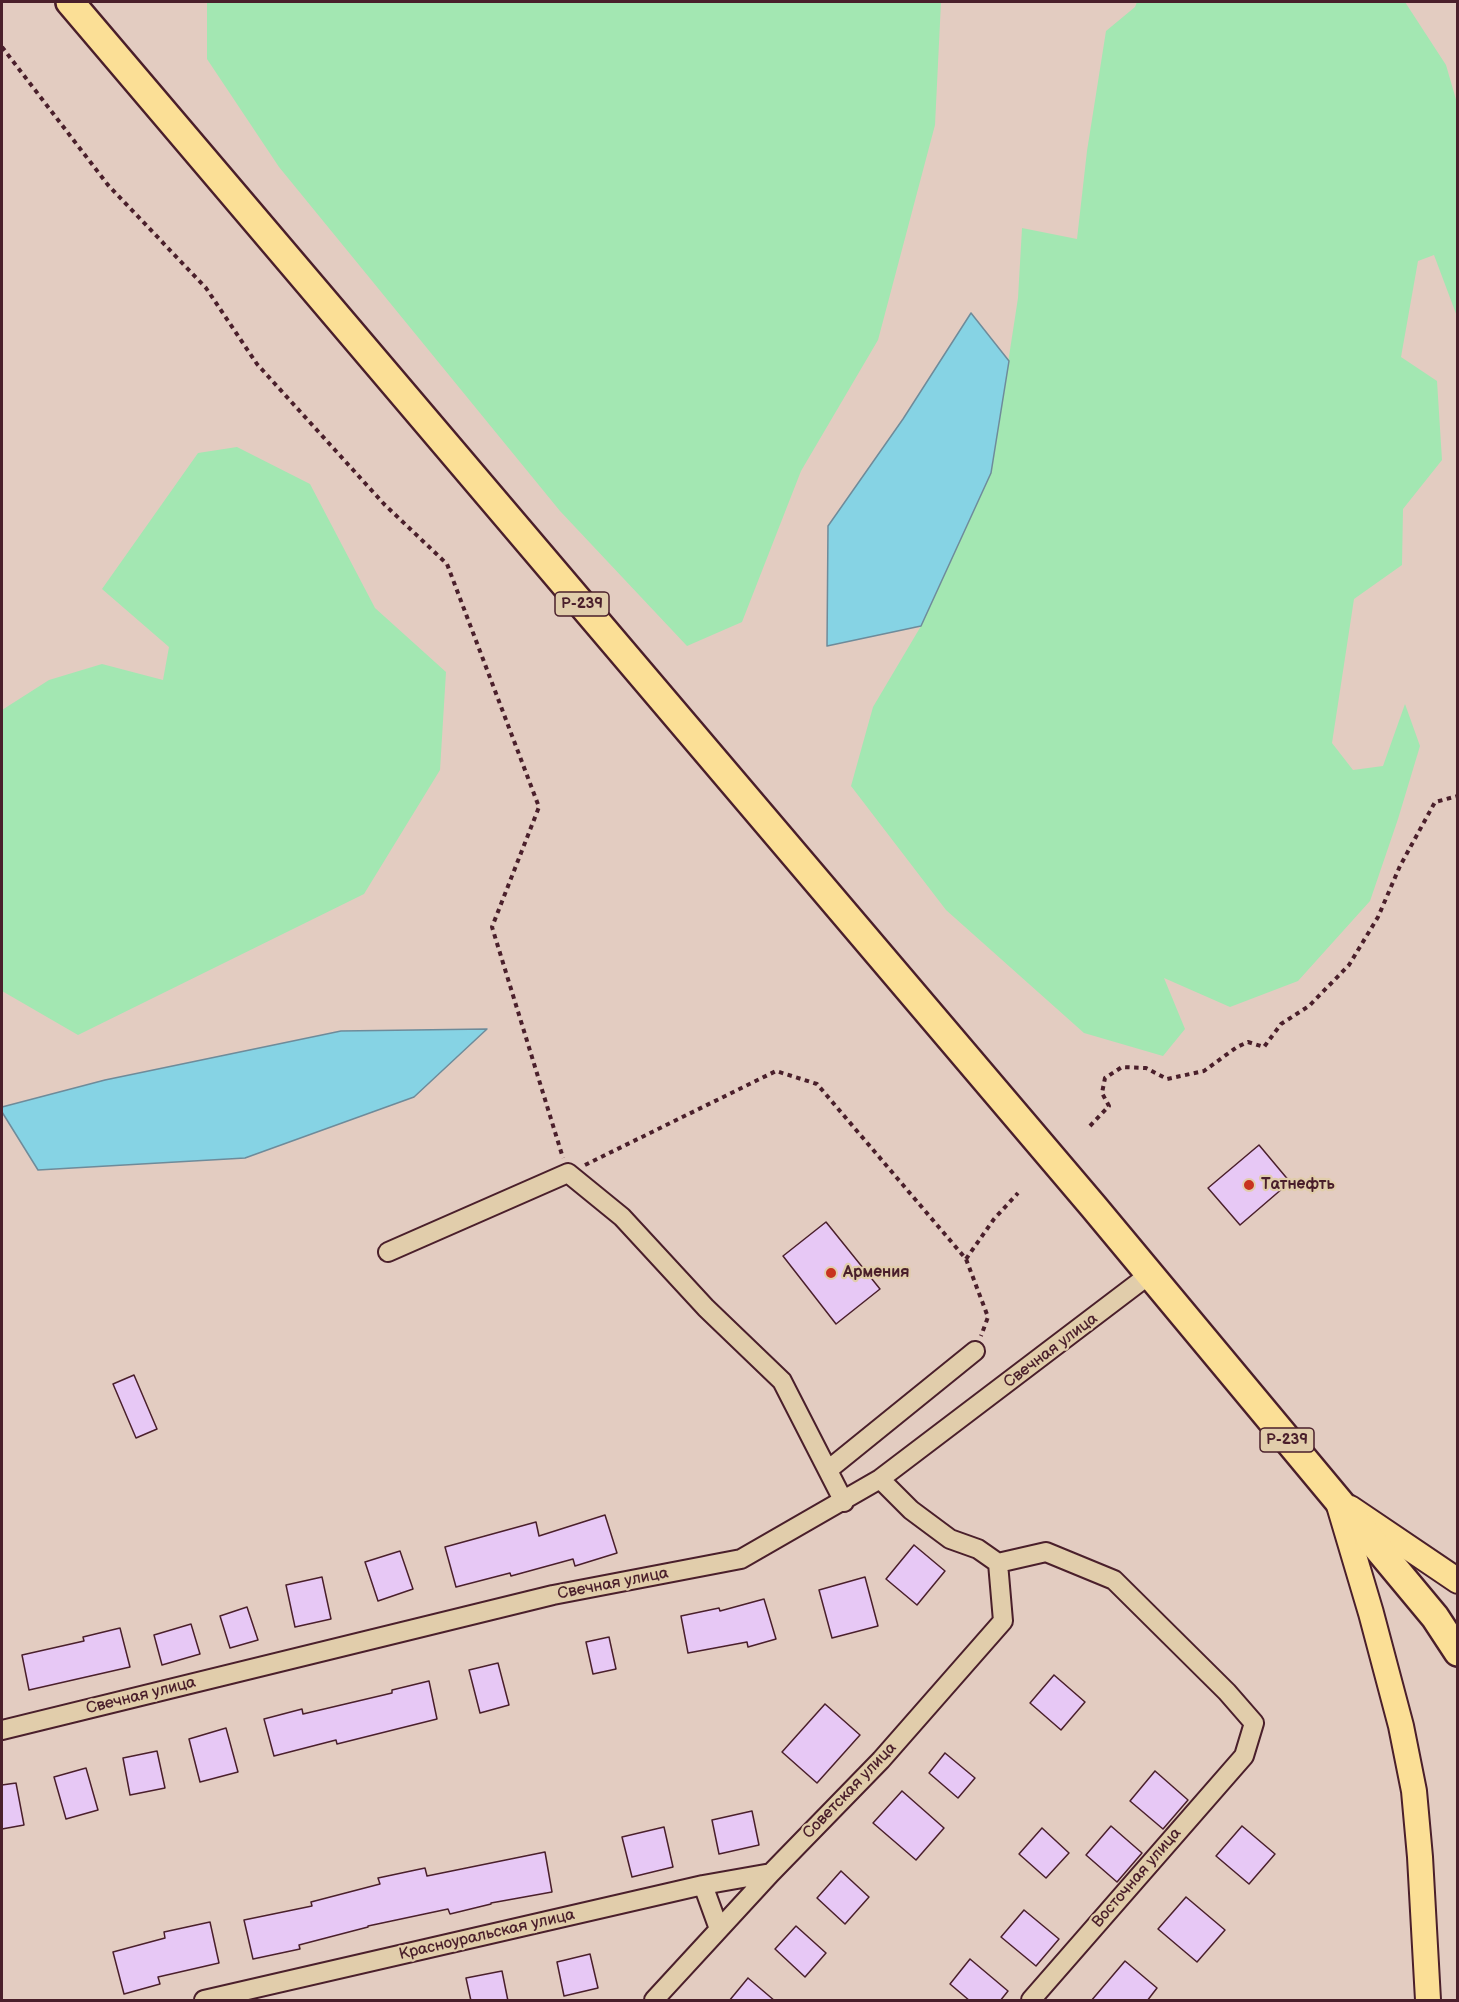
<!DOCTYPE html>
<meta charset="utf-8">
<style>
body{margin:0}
#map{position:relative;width:1459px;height:2002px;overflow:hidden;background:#e3ccc1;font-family:"Balsamiq Sans",sans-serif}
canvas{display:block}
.frame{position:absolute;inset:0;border:3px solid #4a1f2b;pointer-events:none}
</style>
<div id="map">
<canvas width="1459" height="2002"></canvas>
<div class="frame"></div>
</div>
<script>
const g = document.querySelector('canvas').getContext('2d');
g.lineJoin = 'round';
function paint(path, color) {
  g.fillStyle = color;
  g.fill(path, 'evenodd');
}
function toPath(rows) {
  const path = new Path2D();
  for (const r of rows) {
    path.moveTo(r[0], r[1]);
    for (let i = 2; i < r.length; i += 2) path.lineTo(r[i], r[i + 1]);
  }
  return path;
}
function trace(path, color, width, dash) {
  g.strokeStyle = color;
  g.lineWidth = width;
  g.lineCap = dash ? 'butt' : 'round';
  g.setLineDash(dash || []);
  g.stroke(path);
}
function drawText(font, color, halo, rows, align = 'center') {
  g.font = font + ' "Balsamiq Sans",sans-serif';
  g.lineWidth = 4.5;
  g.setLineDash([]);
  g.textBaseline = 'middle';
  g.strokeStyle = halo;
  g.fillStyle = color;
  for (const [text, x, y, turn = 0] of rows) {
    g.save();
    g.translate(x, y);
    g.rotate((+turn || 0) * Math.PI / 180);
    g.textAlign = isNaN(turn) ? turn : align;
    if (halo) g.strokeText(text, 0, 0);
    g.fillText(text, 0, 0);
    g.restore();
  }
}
paint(toPath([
 [207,2,941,2,935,125,878,340,801,471,742,622,687,646,560,511,279,167,207,59],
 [1137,2,1405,2,1446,65,1457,103,1458,319,1434,255,1418,261,1401,357,1437,381,1442,460,1403,509,1402,565,1354,599,1332,743,1353,770,1383,766,1405,704,1420,746,1398,819,1370,901,1298,981,1230,1007,1164,978,1185,1029,1163,1056,1084,1033,946,910,851,786,873,707,921,626,991,473,1018,298,1022,228,1077,239,1087,151,1106,31,1135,7],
 [237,447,310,484,375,608,446,672,440,770,364,894,78,1035,2,991,2,710,49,680,102,664,163,680,169,647,102,589,198,453]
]), '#a3e7b2');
const water = toPath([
 [971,313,1009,361,991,473,921,626,827,646,828,526,903,419,971,313],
 [487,1029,414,1097,245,1158,38,1170,2,1112,2,1107,105,1080,341,1031,487,1029]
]);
paint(water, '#86d3e4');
trace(water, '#6e8b9a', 1.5);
const building = toPath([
 [1259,1145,1290,1182,1240,1225,1208,1188,1259,1145],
 [826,1222,880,1289,836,1324,783,1256,826,1222],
 [134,1375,157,1429,136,1438,113,1384,134,1375],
 [605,1515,617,1553,575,1566,573,1559,511,1576,510,1573,456,1587,445,1547,536,1522,539,1536,605,1515],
 [914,1545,945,1571,917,1605,886,1579,914,1545],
 [400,1551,413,1589,378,1601,365,1562,400,1551],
 [322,1577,331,1619,295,1627,286,1585,322,1577],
 [865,1577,878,1626,832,1638,819,1590,865,1577],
 [764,1599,776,1639,748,1647,747,1642,688,1653,681,1616,719,1608,720,1611,764,1599],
 [247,1607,258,1640,230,1648,220,1616,247,1607],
 [191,1624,200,1654,162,1665,154,1635,191,1624],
 [120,1628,130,1667,29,1690,22,1655,84,1641,83,1637,120,1628],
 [609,1637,616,1669,593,1674,586,1642,609,1637],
 [498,1663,509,1705,480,1713,469,1670,498,1663],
 [1054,1675,1085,1702,1061,1730,1030,1703,1054,1675],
 [429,1681,437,1719,337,1744,336,1740,274,1756,264,1719,302,1709,303,1714,392,1693,392,1690,429,1681],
 [825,1704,860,1735,817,1783,782,1752,825,1704],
 [226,1728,238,1772,200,1782,189,1739,226,1728],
 [157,1751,165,1788,130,1795,123,1758,157,1751],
 [945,1753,975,1778,958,1798,929,1773,945,1753],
 [86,1768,98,1810,66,1819,54,1777,86,1768],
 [1155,1771,1188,1800,1163,1829,1130,1801,1155,1771],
 [16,1783,24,1825,2,1829,2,1785,16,1783],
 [902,1791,944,1828,916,1860,873,1823,902,1791],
 [752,1811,759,1845,719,1854,712,1820,752,1811],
 [1111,1826,1142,1853,1117,1882,1086,1855,1111,1826],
 [1242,1826,1275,1854,1249,1884,1216,1856,1242,1826],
 [664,1827,673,1867,632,1877,622,1837,664,1827],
 [1042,1828,1069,1853,1046,1878,1019,1854,1042,1828],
 [545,1852,552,1892,491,1903,491,1904,450,1914,448,1909,368,1926,368,1927,299,1945,300,1949,253,1959,244,1920,312,1906,311,1902,380,1884,378,1878,425,1868,427,1876,545,1852],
 [841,1871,869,1897,845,1924,817,1898,841,1871],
 [1186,1897,1225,1930,1197,1962,1158,1929,1186,1897],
 [1024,1910,1059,1939,1036,1966,1001,1937,1024,1910],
 [210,1922,219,1963,158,1977,160,1984,124,1994,113,1952,165,1938,164,1932,210,1922],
 [796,1926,826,1953,805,1977,775,1949,796,1926],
 [590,1954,598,1988,564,1996,557,1962,590,1954],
 [970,1959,1008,1991,1000,2001,970,2001,950,1984,970,1959],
 [1125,1961,1157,1988,1147,2001,1091,2001,1125,1961],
 [502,1971,508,2001,471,2001,466,1978,502,1971],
 [748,1978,775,2001,729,2001,748,1978]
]);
paint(building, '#e7c8f5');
trace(building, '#4a1f2b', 1.5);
const minor = toPath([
 [388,1252,568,1173,622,1217,706,1308,782,1381,844,1502],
 [828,1470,975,1351],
 [880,1479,911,1510,950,1539,978,1549,998,1563,1046,1552,1114,1580,1227,1692,1254,1723,1244,1756,1031,2000],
 [2,1730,553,1595,741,1559,880,1479,1150,1274],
 [703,1885,719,1929],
 [204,2000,703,1885,771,1873],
 [654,2000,771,1873,881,1760,1003,1621,998,1563]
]);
const major = toPath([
 [1338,1502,1371,1613,1401,1726,1414,1791,1420,1857,1428,2000],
 [1350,1508,1458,1581]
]);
const highway = toPath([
 [70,2,1093,1206,1435,1617,1458,1652]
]);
trace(minor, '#4a1f2b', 22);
trace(major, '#4a1f2b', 28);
trace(highway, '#4a1f2b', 32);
trace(toPath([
 [2,47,108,185,206,288,257,364,384,504,447,564,539,807,492,927,563,1158],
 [1090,1126,1109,1106,1102,1093,1105,1078,1122,1067,1146,1068,1167,1079,1204,1071,1237,1047,1248,1042,1264,1047,1281,1024,1309,1006,1349,965,1378,917,1400,866,1435,802,1458,796],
 [585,1165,776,1071,817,1084,966,1259,988,1317,981,1336],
 [966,1259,994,1219,1018,1193]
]), '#4a1f2b', 4, [4.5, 4.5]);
trace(minor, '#e1cdab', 18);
trace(major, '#fbdf96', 24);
trace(highway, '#fbdf96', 27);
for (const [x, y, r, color] of [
 [1249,1185,6,"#c8321e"],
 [831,1273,6,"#c8321e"]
]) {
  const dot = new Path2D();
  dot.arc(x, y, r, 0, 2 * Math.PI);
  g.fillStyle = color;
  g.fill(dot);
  trace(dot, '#e1cdab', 2);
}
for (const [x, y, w] of [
 [582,604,54],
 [1287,1440,54]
]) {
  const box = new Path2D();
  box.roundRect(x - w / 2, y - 12, w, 24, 4.5);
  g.fillStyle = '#e1cdab';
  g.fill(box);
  trace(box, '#4a1f2b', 1.5);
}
drawText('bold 15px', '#4a1f2b', null, [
 ["Р-239",582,604],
 ["Р-239",1287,1440]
]);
drawText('bold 16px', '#4a1f2b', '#e1cdab', [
 ["Татнефть",1261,1185],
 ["Армения",843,1273]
], 'left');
drawText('16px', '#4a1f2b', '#e1cdab', [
 ["Свечная улица",1051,1351,-37],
 ["Свечная улица",613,1584,-11],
 ["Свечная улица",141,1696,-14],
 ["Советская улица",850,1791,-46],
 ["Восточная улица",1137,1878,-49],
 ["Красноуральская улица",487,1935,-13]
]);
</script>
